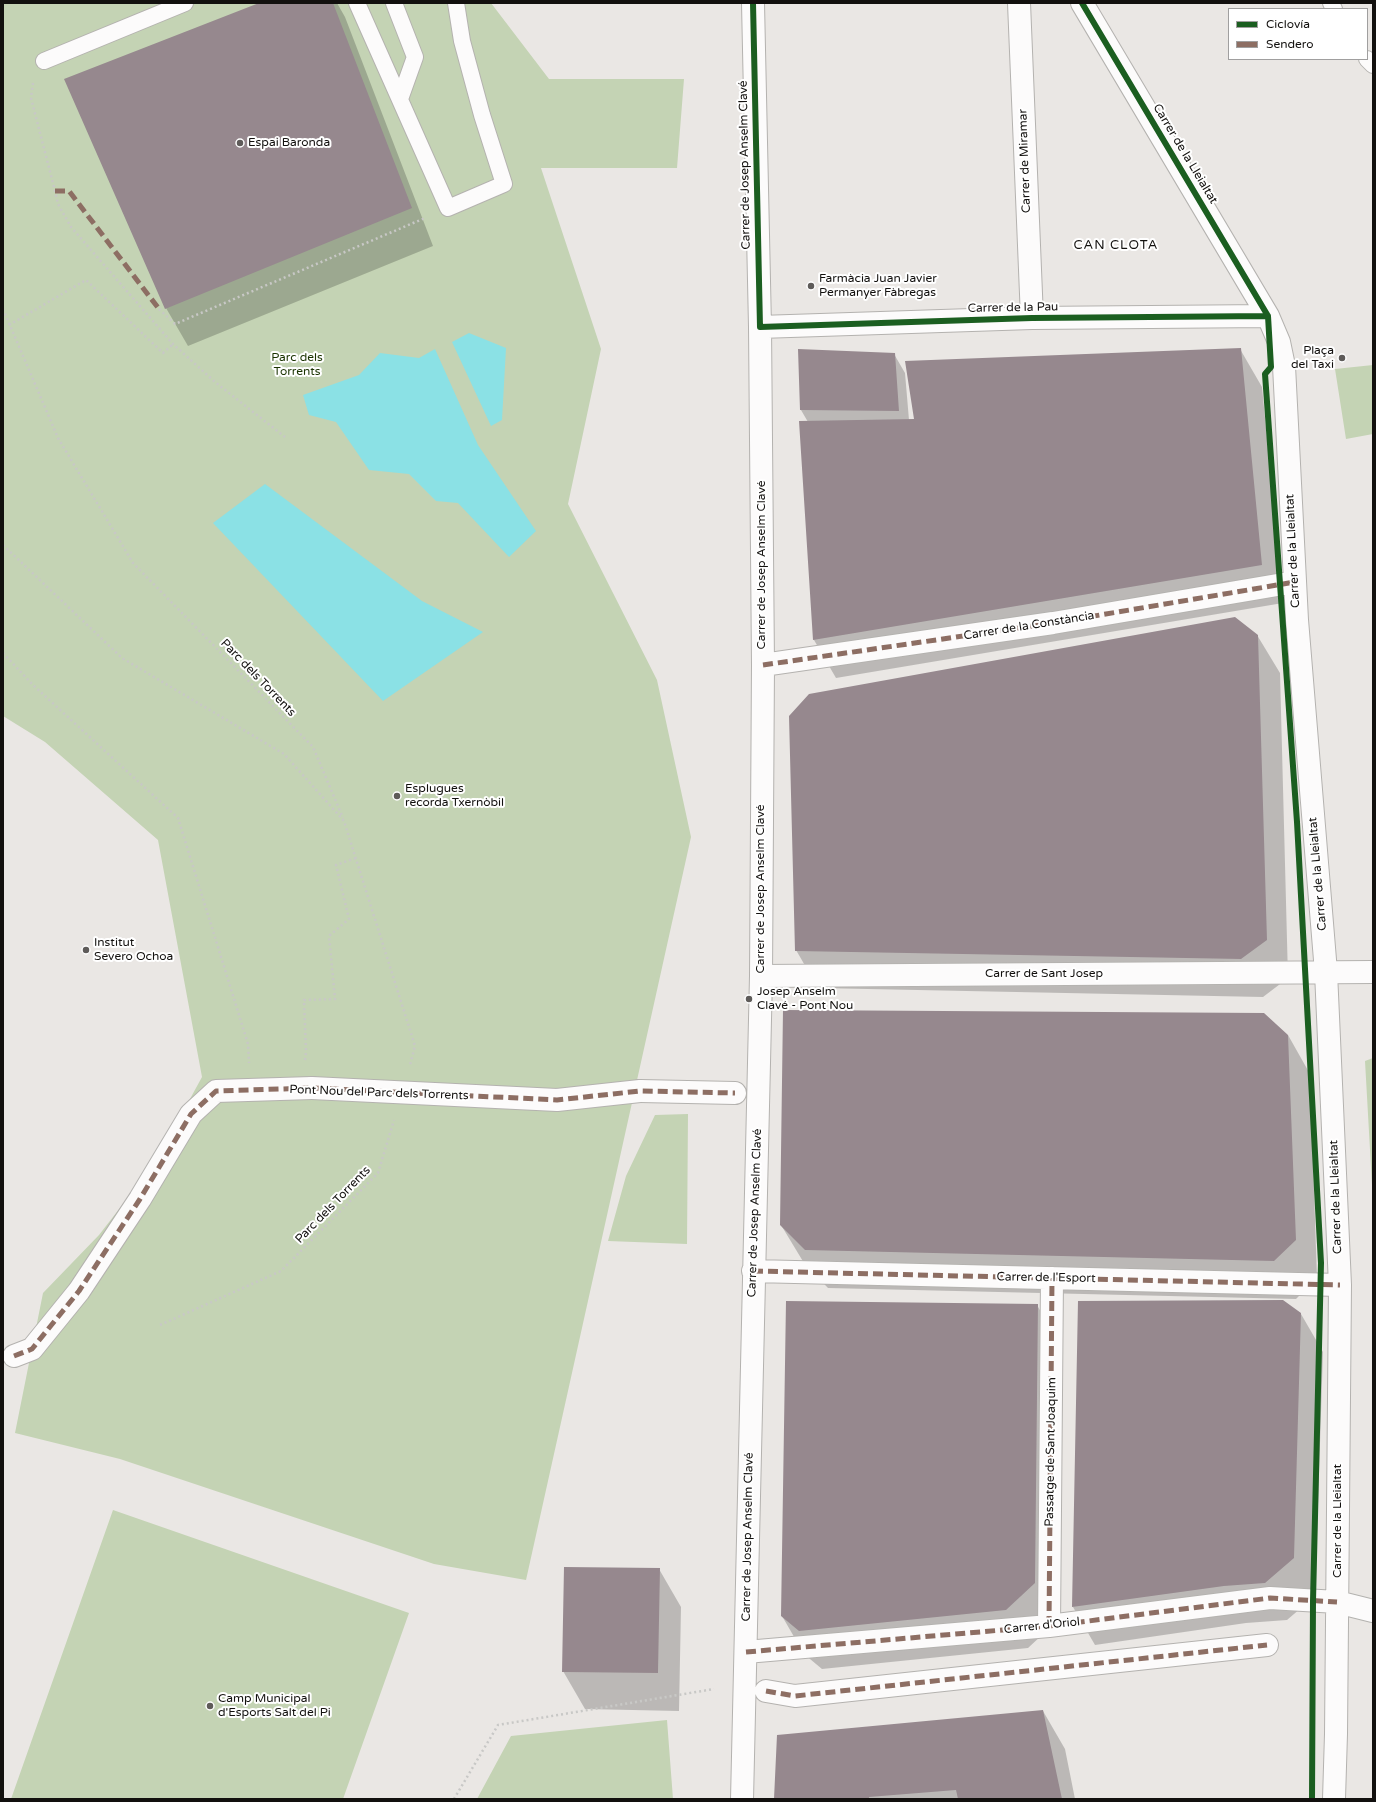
<!DOCTYPE html>
<meta charset="utf-8">
<style>
body{margin:0}
#map{position:relative;width:1376px;height:1802px;overflow:hidden;background:#eae7e4;font-family:"Varela Round",sans-serif}
canvas{display:block}
.frame{position:absolute;inset:0;border:4px solid #12100e;pointer-events:none}
.legend{position:absolute;left:1228px;top:8px;width:140px;height:52px;box-sizing:border-box;background:#fff;border:1px solid #a09f9f;margin:0;padding:5px 7px;list-style:none;font-size:12px;color:#12100e}
.legend li{display:flex;align-items:center;gap:8px;height:20px}
.legend b{width:20px;border:1px solid #a09f9f}
</style>
<div id="map">
<canvas width="1376" height="1802"></canvas>
<div class="frame"></div>
<ul class="legend">
<li><b style="height:5px;background:#1b5e20"></b>Ciclovía</li>
<li><b style="height:5px;background:#8d6e63"></b>Sendero</li>
</ul>
</div>
<script>
const g = document.querySelector('canvas').getContext('2d');
g.lineJoin = 'round';
function paint(path, color) {
  g.fillStyle = color;
  g.fill(path, 'evenodd');
}
function toPath(rows) {
  const path = new Path2D();
  for (const r of rows) {
    path.moveTo(r[0], r[1]);
    for (let i = 2; i < r.length; i += 2) path.lineTo(r[i], r[i + 1]);
  }
  return path;
}
function trace(path, color, width, dash) {
  g.strokeStyle = color;
  g.lineWidth = width;
  g.lineCap = dash ? 'butt' : 'round';
  g.setLineDash(dash || []);
  g.stroke(path);
}
function drawText(font, color, halo, rows, align = 'center') {
  g.font = font + ' "Varela Round",sans-serif';
  g.lineWidth = 4;
  g.setLineDash([]);
  g.textBaseline = 'middle';
  g.strokeStyle = halo;
  g.fillStyle = color;
  for (const [text, x, y, turn = 0] of rows) {
    g.save();
    g.translate(x, y);
    g.rotate((+turn || 0) * Math.PI / 180);
    g.textAlign = isNaN(turn) ? turn : align;
    if (halo) g.strokeText(text, 0, 0);
    g.fillText(text, 0, 0);
    g.restore();
  }
}
paint(toPath([
 [3,3,491,3,549,79,684,79,677,168,541,168,601,349,568,504,657,680,691,837,526,1580,434,1564,120,1459,15,1433,43,1293,99,1235,137,1186,185,1108,202,1077,158,840,45,742,3,716],
 [1373,365,1373,434,1346,439,1335,369],
 [1373,1058,1373,1203,1365,1061],
 [688,1114,687,1244,608,1241,626,1176,655,1115],
 [113,1510,409,1613,343,1799,11,1799],
 [667,1720,673,1799,477,1799,511,1736]
]), '#c4d3b4');
paint(toPath([
 [469,333,506,348,502,420,491,426,452,342],
 [435,349,478,445,536,531,509,557,458,503,436,501,409,474,369,470,336,422,309,415,303,395,359,375,380,353,419,358],
 [265,484,422,601,483,632,383,701,213,523]
]), '#8be1e5');
paint(toPath([
 [262,3,337,3,345,17,433,246,188,346,166,308],
 [1240,349,1262,387,1283,603,836,678,814,640,800,422,808,422,801,410,799,350,894,354,905,373,909,420],
 [1257,635,1280,673,1288,978,1263,997,818,988,796,950],
 [1288,1035,1310,1074,1317,1278,1296,1299,828,1288,804,1263,781,1225],
 [1037,1305,1059,1343,1056,1622,1028,1648,822,1669,804,1654,782,1616],
 [1301,1314,1323,1352,1315,1596,1287,1620,1246,1623,1095,1645,1073,1607],
 [659,1569,681,1607,679,1711,585,1709,563,1671],
 [1043,1711,1065,1749,1075,1799,775,1799]
]), '#0003');
paint(toPath([
 [259,3,333,3,412,208,165,309,64,79],
 [1241,348,1262,565,813,640,799,421,914,419,905,361],
 [798,349,895,353,899,411,800,410],
 [1235,617,1258,635,1267,940,1241,959,795,951,789,716,809,694],
 [783,1010,1264,1013,1288,1035,1296,1240,1274,1261,805,1250,780,1225],
 [1283,1300,1301,1313,1294,1558,1265,1583,1224,1586,1072,1607,1078,1301],
 [786,1301,1038,1304,1035,1583,1006,1610,799,1631,781,1616],
 [564,1567,660,1568,658,1673,562,1672],
 [1043,1710,1062,1799,958,1799,956,1790,869,1797,869,1799,774,1799,777,1735]
]), '#96888e');
const lane = toPath([
 [357,3,448,208,504,184,482,115,462,41,456,3],
 [394,3,415,57,400,99],
 [1331,3,1334,9],
 [1367,59,1373,65],
 [44,61,185,3]
]);
const street = toPath([
 [1019,3,1032,318],
 [1082,3,1268,316,1279,342,1284,366,1297,620,1326,972,1340,1285,1336,1734,1334,1799],
 [760,327,1032,318,1268,316],
 [763,665,1053,623,1295,582],
 [761,976,1373,972],
 [640,1091,735,1093],
 [753,1271,1340,1285],
 [14,1356,32,1349,79,1291,140,1199,191,1114,216,1091,312,1088],
 [1049,1626,1052,1278],
 [746,1652,1049,1626,1270,1598,1337,1602,1373,1611],
 [766,1691,795,1696,1267,1645],
 [742,1799,761,976,763,665,760,327,753,3]
]);
trace(lane, '#b4b2af', 18);
trace(street, '#b4b2af', 24);
trace(toPath([
 [33,83,31,98,55,191,58,204,71,227,173,344,215,382,285,437],
 [3,309,58,438,133,563,313,747,343,818],
 [159,309,175,324,425,218],
 [9,325,86,280,163,353,173,344],
 [3,545,122,658,284,754,344,821,415,1046,410,1065],
 [3,653,33,685,178,818,248,1044,249,1063],
 [305,1060,306,1052,304,1000,335,999,329,936,349,919,336,865,356,858],
 [160,1325,281,1271,378,1173,394,1120],
 [454,1799,498,1725,714,1689]
]), '#c8c8c6', 2.5, [2, 3]);
trace(lane, '#fcfbfb', 16);
trace(street, '#fcfbfb', 22);
const streetBridge = toPath([
 [312,1088,557,1100,640,1091]
]);
trace(streetBridge, '#b4b2af', 24, []);
trace(streetBridge, '#fcfbfb', 22);
trace(toPath([
 [55,191,69,191,159,309],
 [763,665,1053,623,1295,582],
 [753,1271,1340,1285],
 [14,1356,32,1349,79,1291,140,1199,191,1114,216,1091,312,1088,557,1100,640,1091,735,1093],
 [1049,1626,1052,1278],
 [746,1652,1049,1626,1270,1598,1337,1602],
 [766,1691,795,1696,1267,1645]
]), '#8d6e63', 5, [10, 5]);
trace(toPath([
 [753,3,760,327,1032,318,1268,316],
 [1082,3,1268,316,1271,367,1265,374,1297,822,1321,1263,1313,1601,1312,1799]
]), '#1b5e20', 6);
for (const [x, y, r, color] of [
 [240,143,4,"#5e5b59"],
 [811,286,4,"#5e5b59"],
 [1342,358,4,"#5e5b59"],
 [397,796,4,"#5e5b59"],
 [86,950,4,"#5e5b59"],
 [749,999,4,"#5e5b59"],
 [210,1706,4,"#5e5b59"]
]) {
  const dot = new Path2D();
  dot.arc(x, y, r, 0, 2 * Math.PI);
  g.fillStyle = color;
  g.fill(dot);
  trace(dot, '#fff', 1.5);
}
drawText('12px', '#12100e', '#fff', [
 ["Espai Baronda",248,143],
 ["Farmàcia Juan Javier",819,279],
 ["Permanyer Fàbregas",819,293],
 ["Plaça",1334,351,"right"],
 ["del Taxi",1334,365,"right"],
 ["Esplugues",405,789],
 ["recorda Txernòbil",405,803],
 ["Institut",94,943],
 ["Severo Ochoa",94,957],
 ["Josep Anselm",757,992],
 ["Clavé - Pont Nou",757,1006],
 ["Camp Municipal",218,1699],
 ["d'Esports Salt del Pi",218,1713]
], 'left');
drawText('12px', '#12100e', '#fff', [
 ["Carrer de la Lleialtat",1185,154,59],
 ["Carrer de Miramar",1025,161,-92],
 ["Carrer de Josep Anselm Clavé",745,165,-91],
 ["Carrer de la Pau",1013,308,-1],
 ["Carrer de la Lleialtat",1293,551,-93],
 ["Carrer de Josep Anselm Clavé",762,565,-90],
 ["Carrer de la Constància",1029,626,-9],
 ["Parc dels Torrents",258,678,46],
 ["Carrer de la Lleialtat",1318,874,-95],
 ["Carrer de Josep Anselm Clavé",761,889,-90],
 ["Carrer de Sant Josep",1044,974],
 ["Pont Nou del Parc dels Torrents",379,1093,2],
 ["Carrer de la Lleialtat",1336,1197,-92],
 ["Parc dels Torrents",333,1205,-46],
 ["Carrer de Josep Anselm Clavé",755,1213,-88],
 ["Carrer de l'Esport",1046,1278,1],
 ["Passatge de Sant Joaquim",1051,1452,-89],
 ["Carrer de la Lleialtat",1338,1521,-90],
 ["Carrer de Josep Anselm Clavé",748,1537,-89],
 ["Carrer d'Oriol",1042,1626,-6]
]);
drawText('12px', '#1a3300', '#fff', [
 ["Parc dels",297,358],
 ["Torrents",297,372]
]);
g.letterSpacing = '1px';
drawText('13px', '#12100e', '#fff', [
 ["CAN CLOTA",1116,246]
]);
g.letterSpacing = '0px';
</script>
